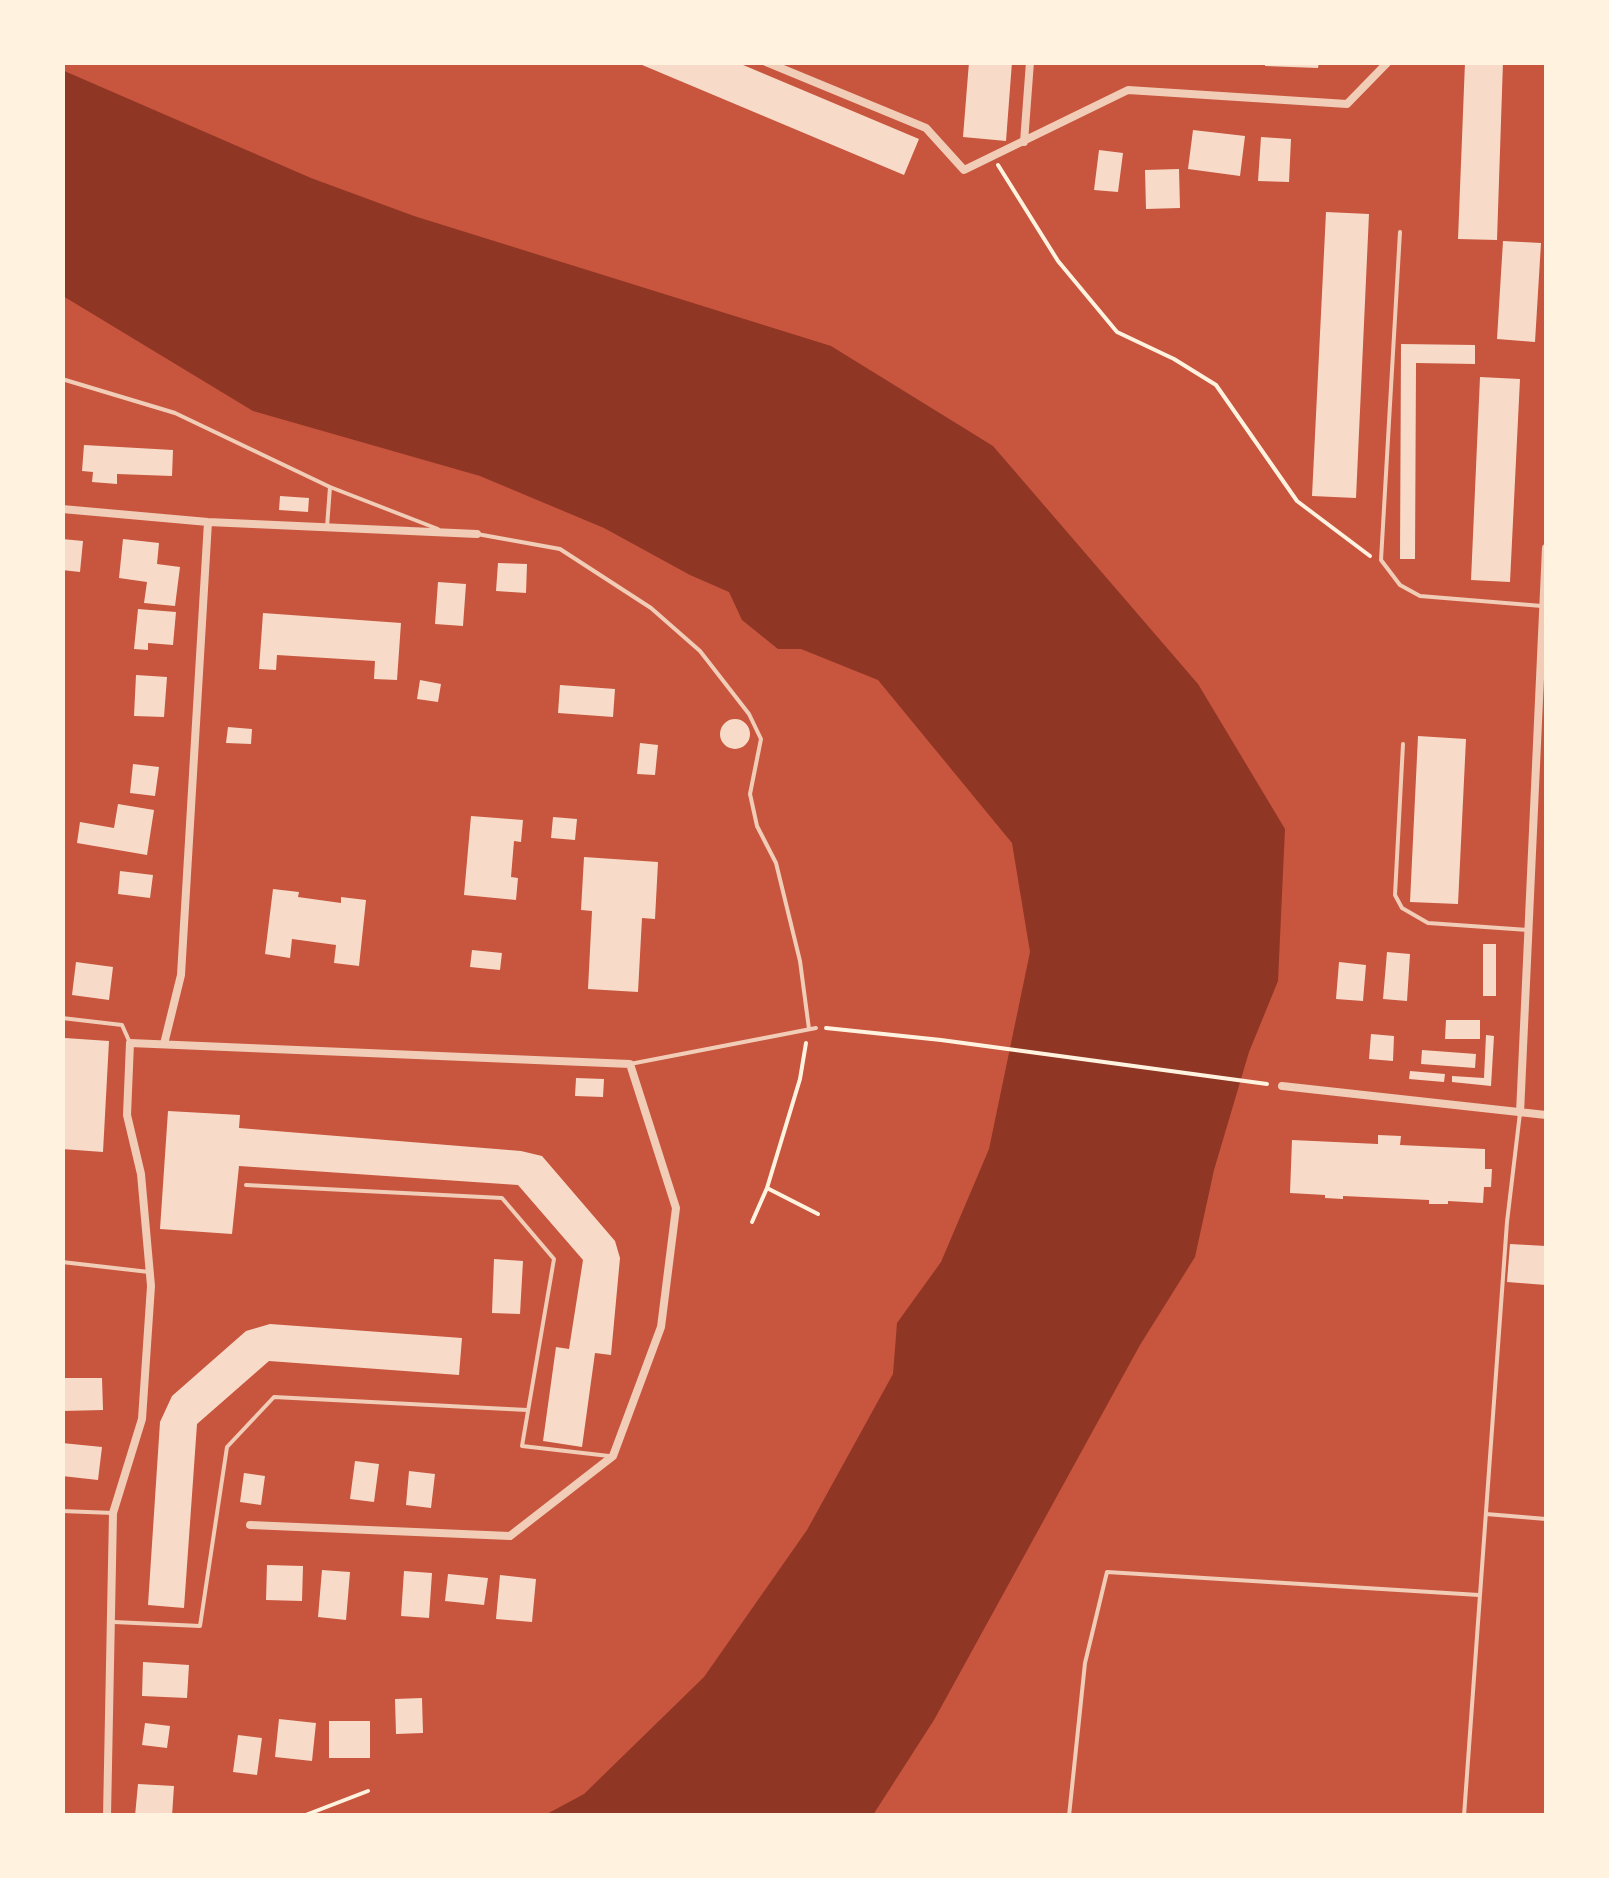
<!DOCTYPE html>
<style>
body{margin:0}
#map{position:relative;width:1609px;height:1878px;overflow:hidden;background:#c8553d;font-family:Bitter,serif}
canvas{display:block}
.frame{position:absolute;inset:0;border:65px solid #fff3e0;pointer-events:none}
</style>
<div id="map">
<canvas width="1609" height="1878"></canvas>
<div class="frame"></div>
</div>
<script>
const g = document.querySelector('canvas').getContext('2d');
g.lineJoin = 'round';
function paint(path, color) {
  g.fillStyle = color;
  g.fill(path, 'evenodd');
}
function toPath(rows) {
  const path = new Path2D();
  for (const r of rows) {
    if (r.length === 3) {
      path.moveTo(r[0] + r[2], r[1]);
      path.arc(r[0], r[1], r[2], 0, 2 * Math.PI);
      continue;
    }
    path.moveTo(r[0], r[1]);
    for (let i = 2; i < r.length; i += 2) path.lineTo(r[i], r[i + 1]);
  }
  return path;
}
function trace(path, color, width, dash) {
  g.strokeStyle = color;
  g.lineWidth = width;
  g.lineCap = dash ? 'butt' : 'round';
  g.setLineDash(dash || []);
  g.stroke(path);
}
paint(toPath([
 [62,70,311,178,414,216,831,346,993,446,1198,684,1285,829,1278,981,1249,1052,1214,1170,1195,1257,1140,1345,934,1720,873,1815,545,1815,584,1794,704,1677,807,1530,893,1374,897,1323,941,1262,989,1149,1030,952,1012,843,878,680,801,649,778,649,742,620,729,592,690,575,604,528,480,476,253,411,63,296]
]), '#8f3625');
paint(toPath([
 [635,62,736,62,919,139,904,175],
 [969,62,1012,62,1006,141,963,137],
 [1265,62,1319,62,1318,68,1265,66],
 [1465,62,1503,62,1497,240,1458,239],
 [1193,130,1245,136,1240,176,1188,169],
 [1261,137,1291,139,1289,182,1258,181],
 [1099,150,1123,153,1118,192,1094,190],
 [1179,169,1180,208,1146,209,1145,170],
 [1326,212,1369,214,1356,498,1312,496],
 [1503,241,1541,243,1535,342,1497,339],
 [1401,344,1475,345,1475,364,1416,363,1415,559,1400,559],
 [1480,377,1520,379,1510,582,1471,580],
 [84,445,173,450,172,476,117,474,117,484,92,482,93,472,82,471],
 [280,496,309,498,308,512,279,510],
 [62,539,83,541,80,572,62,570],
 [123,539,159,543,157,564,180,567,175,606,144,603,147,582,119,578],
 [498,563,527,564,526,593,496,591],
 [438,582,466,584,463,626,435,624],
 [138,609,176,612,173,645,148,643,148,650,134,649],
 [263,613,401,623,397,680,374,679,375,661,277,655,276,670,259,669],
 [136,675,167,677,164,717,134,716],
 [420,680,441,684,438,702,417,699],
 [560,685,615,689,613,717,558,713],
 [735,734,15],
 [228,727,252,729,251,744,226,743],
 [1418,736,1466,739,1458,904,1410,902],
 [640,743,658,745,655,775,637,774],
 [133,764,159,767,155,796,130,793],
 [118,804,154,810,147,855,77,843,80,822,114,828],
 [471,816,523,820,521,842,514,841,511,877,518,878,516,900,464,895],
 [553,817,577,819,575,840,551,838],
 [584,857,658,862,655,919,642,918,638,992,588,989,592,911,581,910],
 [120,871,153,875,150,898,118,894],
 [273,889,299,892,298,897,341,903,341,897,366,900,359,966,334,963,336,945,292,939,290,958,265,954],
 [1483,944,1496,944,1496,996,1483,996],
 [472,950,502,953,500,970,470,967],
 [1387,952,1410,954,1407,1001,1383,999],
 [76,962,113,967,109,1000,72,995],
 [1339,962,1366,965,1363,1001,1336,999],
 [1446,1020,1480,1020,1480,1039,1445,1039],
 [1371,1034,1394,1036,1393,1061,1369,1059],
 [1486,1035,1494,1036,1491,1086,1452,1082,1452,1076,1484,1078],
 [65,1038,109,1041,103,1152,62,1149],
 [1422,1050,1476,1054,1475,1068,1421,1064],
 [1410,1071,1445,1074,1444,1082,1409,1079],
 [576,1078,604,1079,603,1097,575,1096],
 [168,1111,240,1115,239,1128,521,1151,542,1156,615,1241,620,1258,611,1355,595,1353,582,1447,543,1441,556,1347,569,1349,583,1260,518,1185,239,1166,232,1234,160,1229],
 [1378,1135,1401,1136,1400,1145,1485,1149,1485,1169,1492,1169,1491,1187,1484,1187,1483,1203,1448,1201,1448,1204,1429,1204,1429,1200,1343,1196,1343,1199,1325,1198,1325,1195,1290,1193,1292,1140,1378,1144],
 [1510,1244,1546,1246,1546,1285,1507,1282],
 [494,1259,523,1261,520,1314,492,1313],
 [270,1324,462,1338,459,1375,269,1361,197,1424,184,1608,148,1605,160,1422,172,1396,246,1331],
 [62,1378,102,1378,103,1410,62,1411],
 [62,1443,102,1447,98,1480,62,1476],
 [355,1461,379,1464,374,1502,350,1499],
 [409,1471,435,1474,431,1508,406,1505],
 [244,1473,265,1476,261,1505,240,1502],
 [267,1565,303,1566,302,1601,266,1600],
 [322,1570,350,1572,346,1620,318,1617],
 [404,1571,432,1573,429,1618,401,1616],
 [448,1574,488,1578,484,1605,445,1601],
 [500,1575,536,1579,532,1622,496,1619],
 [143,1662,189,1665,187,1698,142,1696],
 [422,1698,423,1733,396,1734,395,1699],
 [279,1719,316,1723,312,1761,275,1757],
 [329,1721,370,1721,370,1758,329,1758],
 [145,1723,170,1726,167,1748,142,1745],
 [238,1735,262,1738,257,1775,233,1772],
 [138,1784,174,1786,172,1816,135,1816]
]), '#f7dbc8');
trace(toPath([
 [998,165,1058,261,1117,332,1174,359,1216,385,1297,501,1370,556],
 [826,1028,941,1040,1267,1084],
 [767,1188,818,1214],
 [752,1222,767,1188,800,1079,806,1043],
 [303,1816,368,1791]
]), '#fff3e0', 4);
trace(toPath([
 [1400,232,1381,560,1400,585,1420,596,1542,606],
 [62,379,175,413,330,487,438,529],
 [327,527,330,487],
 [477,534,560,549,651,608,700,651,749,714,761,739,750,794,757,826,776,863,800,961,809,1029],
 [1403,744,1395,895,1402,908,1428,923,1528,930],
 [62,1018,122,1025,130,1043],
 [630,1064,816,1028],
 [246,1185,502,1198,554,1259,522,1446,609,1456],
 [62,1262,149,1272],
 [62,1511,113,1513],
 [1486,1514,1546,1519],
 [114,1622,200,1626,227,1447,274,1397,527,1410],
 [1069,1816,1085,1663,1107,1572,1479,1595],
 [1464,1816,1507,1222,1520,1113]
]), '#f1ccb7', 4);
trace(toPath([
 [766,62,926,128,964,170,1128,90,1347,104,1388,62],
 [1024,142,1030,62],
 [62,509,208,522,477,534],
 [164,1044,181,975,208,522],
 [1282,1086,1546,1115],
 [1520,1113,1546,548],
 [107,1816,113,1513,142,1419,151,1286,141,1174,127,1115,130,1043,630,1064,676,1208,661,1327,613,1456,510,1536,250,1525]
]), '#f1ccb7', 8);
</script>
